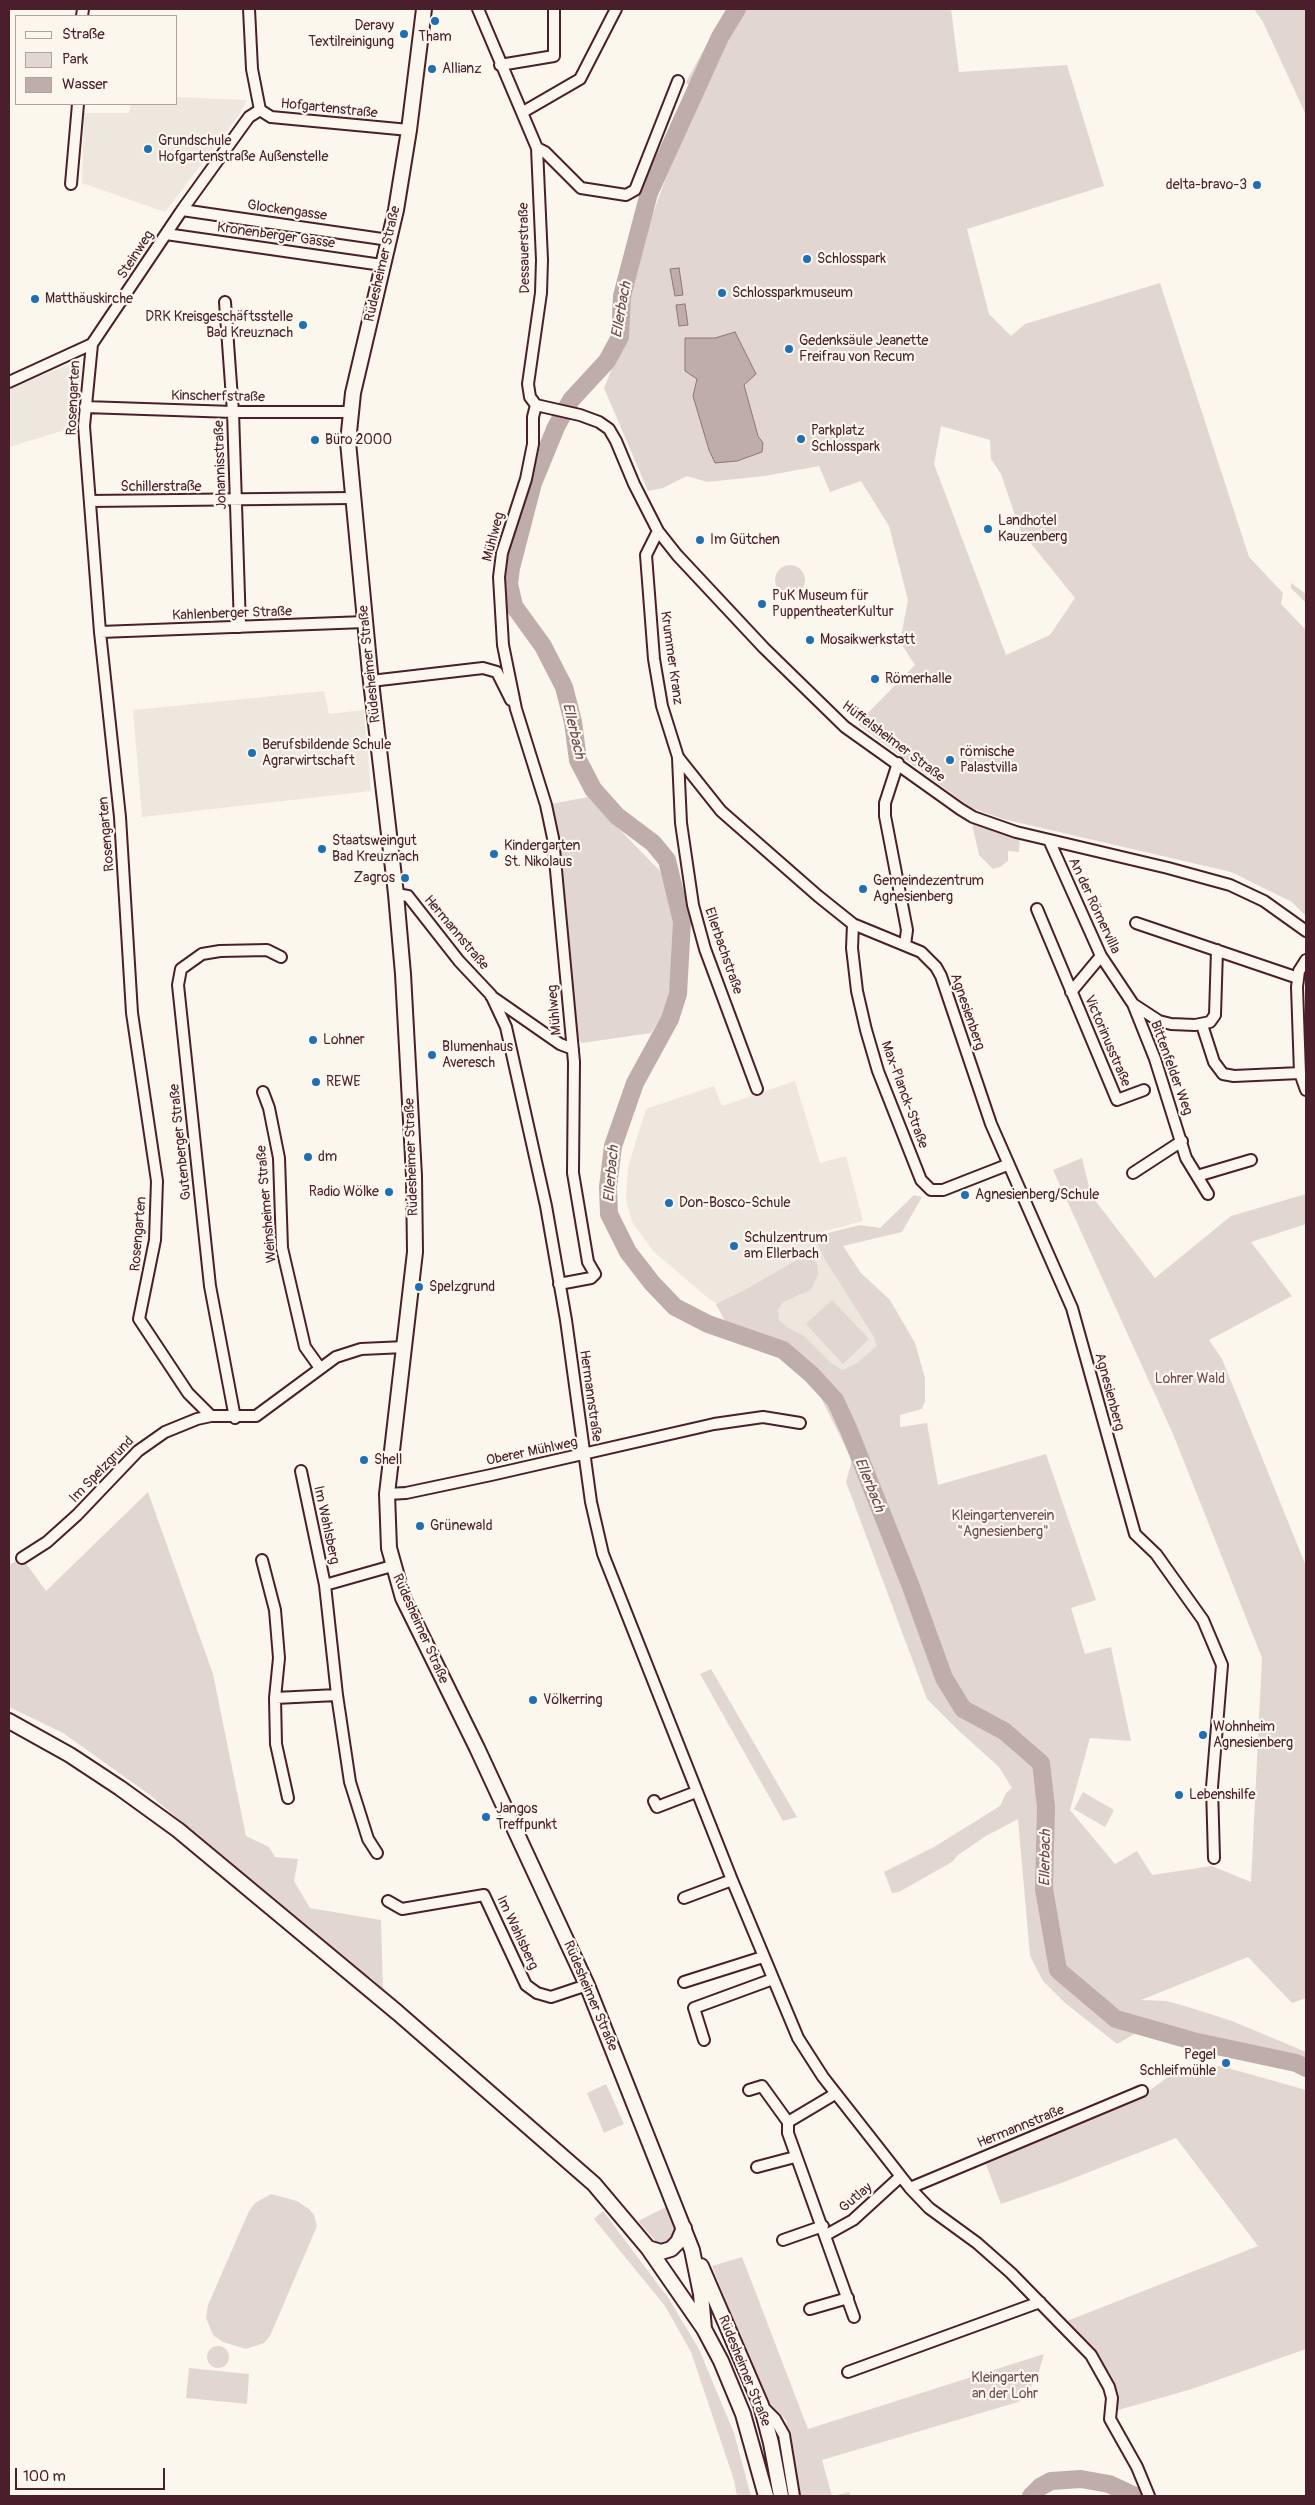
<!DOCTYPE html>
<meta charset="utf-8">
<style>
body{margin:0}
#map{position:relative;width:1315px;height:2505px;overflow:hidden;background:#fbf7ec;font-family:Pangolin,sans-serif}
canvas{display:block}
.frame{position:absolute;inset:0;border:10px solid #4a1f2b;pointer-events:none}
.legend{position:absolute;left:15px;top:15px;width:162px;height:90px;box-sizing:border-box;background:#fbf7ec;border:1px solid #b4a19f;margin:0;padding:6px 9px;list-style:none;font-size:15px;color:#4a1f2b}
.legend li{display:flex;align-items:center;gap:10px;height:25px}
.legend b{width:25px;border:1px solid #b4a19f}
.scale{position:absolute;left:15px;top:2468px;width:150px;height:22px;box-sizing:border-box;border:2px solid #4a1f2b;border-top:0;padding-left:6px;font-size:15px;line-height:18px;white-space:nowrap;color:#4a1f2b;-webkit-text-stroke:4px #fbf7ec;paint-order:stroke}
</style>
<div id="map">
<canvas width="1315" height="2505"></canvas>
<div class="frame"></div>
<ul class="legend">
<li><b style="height:6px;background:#fbf7ec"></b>Straße</li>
<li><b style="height:14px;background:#e2d7d0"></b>Park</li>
<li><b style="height:14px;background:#bfadaa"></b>Wasser</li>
</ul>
<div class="scale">100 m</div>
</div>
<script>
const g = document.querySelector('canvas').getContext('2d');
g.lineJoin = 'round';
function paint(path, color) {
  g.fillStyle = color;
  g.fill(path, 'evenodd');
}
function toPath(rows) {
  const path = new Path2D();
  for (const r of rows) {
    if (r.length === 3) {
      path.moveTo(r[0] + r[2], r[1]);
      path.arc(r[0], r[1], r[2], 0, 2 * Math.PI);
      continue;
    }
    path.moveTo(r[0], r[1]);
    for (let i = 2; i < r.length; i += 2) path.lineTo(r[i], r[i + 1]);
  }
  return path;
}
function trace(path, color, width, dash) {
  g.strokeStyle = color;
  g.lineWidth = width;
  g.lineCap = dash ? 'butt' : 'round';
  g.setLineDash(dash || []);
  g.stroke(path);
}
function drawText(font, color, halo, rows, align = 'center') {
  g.font = font + ' Pangolin,sans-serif';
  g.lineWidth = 4.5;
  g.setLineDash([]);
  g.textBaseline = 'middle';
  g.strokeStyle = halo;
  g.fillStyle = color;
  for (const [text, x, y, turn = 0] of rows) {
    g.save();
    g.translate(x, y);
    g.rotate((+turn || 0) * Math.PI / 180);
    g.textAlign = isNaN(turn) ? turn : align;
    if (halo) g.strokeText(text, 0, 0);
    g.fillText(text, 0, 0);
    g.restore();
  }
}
paint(toPath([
 [176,97,247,100,240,114,165,212,82,183,84,113,129,113,131,104,176,104],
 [79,361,82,365,75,427,9,447,9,388],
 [324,691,329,714,364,710,371,791,142,817,133,710],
 [795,1081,820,1163,846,1156,863,1221,818,1233,814,1240,911,1346,842,1404,772,1337,708,1298,654,1252,632,1222,626,1199,628,1167,646,1109,714,1086,722,1106]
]), '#eee7de');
paint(toPath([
 [726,9,951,9,959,72,1067,65,1104,186,967,229,989,314,1011,336,1025,324,1160,283,1249,557,1283,593,1281,604,1306,630,1306,916,1292,902,1231,872,1003,819,971,808,859,725,860,721,915,665,900,642,908,600,889,526,861,481,830,492,819,466,765,476,707,482,687,476,663,488,648,491,604,388,627,332,631,290,652,216,680,140,699,100,686,82],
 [941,426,990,440,991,459,1001,474,1020,530,1075,598,1050,635,1006,655,934,464],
 [1254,9,1306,9,1306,115,1263,22],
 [790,580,15],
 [1291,583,1306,594,1306,603,1291,588],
 [588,797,660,871,670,901,676,942,667,1008,651,1033,582,1043,574,1036,551,804],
 [972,824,1020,838,1019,852,1008,851,1008,861,1000,867,993,869,979,855],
 [1082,1158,1091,1195,1155,1278,1231,1216,1306,1194,1306,1224,1251,1242,1292,1296,1209,1340,1222,1359,1306,1566,1306,1998,1292,2003,1248,1957,1141,2000,1167,2001,1188,2007,1232,2021,1306,2052,1306,2062,1299,2070,1269,2065,1136,2033,1117,2044,1064,2002,1043,1981,1030,1956,1018,1819,986,1836,958,1855,952,1862,899,1892,892,1893,884,1872,934,1847,1000,1806,1006,1793,1012,1788,999,1767,958,1730,927,1699,846,1482,852,1460,816,1388,783,1357,768,1348,735,1341,716,1304,745,1290,795,1261,811,1257,817,1263,818,1274,811,1290,783,1302,778,1310,779,1320,787,1327,804,1336,831,1363,843,1370,857,1363,877,1346,874,1337,824,1258,817,1243,820,1235,860,1225,880,1228,914,1195,922,1197,902,1232,843,1246,861,1273,890,1300,915,1343,925,1378,925,1401,922,1409,900,1415,900,1427,927,1423,938,1485,1046,1454,1096,1600,1071,1608,1085,1654,1111,1647,1131,1741,1090,1738,1070,1810,1115,1864,1137,1851,1152,1875,1212,1866,1251,1882,1262,1658,1173,1434,1053,1170],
 [832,1300,869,1339,843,1364,806,1324],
 [148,1492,213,1674,246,1836,269,1847,275,1857,298,1859,294,1881,310,1908,381,1920,383,1989,370,1977,368,1980,150,1795,63,1733,9,1707,9,1565,22,1558,46,1591],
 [711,1669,797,1817,783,1821,700,1674],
 [1083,1792,1114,1810,1105,1827,1074,1809],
 [1221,2066,1306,2090,1306,2349,1192,2389,1115,2411,1116,2391,1098,2358,1067,2321,1258,2246,1176,2138,1064,2182,1001,2204,985,2162,1146,2093,1172,2074],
 [606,2084,624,2124,604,2133,587,2093],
 [271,2194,297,2201,309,2209,314,2215,317,2226,270,2336,264,2343,246,2349,223,2342,213,2335,206,2318,208,2305,249,2211,255,2203],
 [666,2207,674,2229,671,2242,665,2246,658,2244,638,2221],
 [603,2211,669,2299,699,2349,734,2433,751,2496,737,2496,734,2480,691,2352,665,2306,594,2219],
 [742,2257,808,2429,1044,2354,1037,2378,1024,2397,1018,2402,822,2460,832,2496,849,2492,851,2496,800,2496,786,2420,764,2397,712,2266],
 [218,2357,11],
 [189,2368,249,2374,247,2404,186,2398],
 [769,2421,776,2428,781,2439,789,2496,784,2496]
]), '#e2d7d0');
const water = toPath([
 [679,268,683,295,675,296,670,269,679,268],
 [685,304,688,325,679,326,676,305,685,304],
 [735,332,756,374,744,385,758,436,763,443,762,452,737,461,715,463,709,450,693,396,697,379,685,371,685,338,715,338,735,332]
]);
paint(water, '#bfadaa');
trace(water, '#907477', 1);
trace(toPath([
 [737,9,720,37,649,193,622,296,620,337,607,361,571,400,556,427,533,483,511,568,509,584,514,606,543,646,564,687,573,722,578,760,593,789,617,816,653,843,667,860,682,922,678,994,670,1019,635,1083,613,1146,608,1187,609,1214,628,1252,652,1283,675,1307,708,1324,783,1350,811,1374,835,1400,848,1428,910,1584,944,1678,963,1709,1004,1731,1041,1763,1046,1807,1044,1889,1058,1970,1116,2019,1193,2041,1296,2063,1306,2068],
 [1031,2496,1040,2487,1051,2481,1081,2479,1109,2484,1135,2496]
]), '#bfadaa', 18);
const street = toPath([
 [249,9,252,69,260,110,271,117,409,130],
 [478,9,537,148,542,260,541,293,528,384,530,397,536,405],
 [82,16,83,9],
 [500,65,554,56,554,9],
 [523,112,580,79,616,9],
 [537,148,545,152,581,188,626,195,635,190,678,81],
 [71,184,78,104],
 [182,210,389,240],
 [166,234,382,265],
 [225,302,233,412,240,627],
 [92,344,84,426,100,632,120,817,132,1013,157,1181,155,1240,139,1319,188,1393,211,1416],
 [9,382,92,344,182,210,249,117,260,110],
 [536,405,580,415,599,422,609,429,616,441,634,484,658,531,677,555,764,648,845,727,960,809,973,817,1016,832,1168,868,1230,885,1264,901,1306,931],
 [536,405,533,417,533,444,526,479,502,553,499,577,503,645,516,709,546,805,553,838,574,1062,573,1173,588,1262,595,1274,591,1278,559,1284],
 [85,407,233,412,350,412],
 [90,501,352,498],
 [658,531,646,555,654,659,662,706,678,757,721,811,818,896,853,924,921,952,936,967,941,976,991,1124,1072,1308,1135,1534,1156,1554,1203,1620,1222,1665,1212,1787,1214,1858],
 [100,632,365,622],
 [371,681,483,668,497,672,511,700],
 [678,758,681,823,693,905,705,949,757,1089],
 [898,763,885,803,885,816,907,930,905,945],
 [1049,840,1101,956,1133,1004,1155,1059,1186,1158,1208,1194],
 [396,894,408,896,459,961,491,995,506,1027,546,1206,566,1320,591,1502,603,1554,732,1880,798,2038,823,2077,910,2188,929,2208,977,2243,1011,2273,1091,2355,1109,2387,1112,2398,1110,2419,1137,2467,1149,2496],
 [1037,909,1117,1100,1144,1090],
 [1136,923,1298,978],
 [853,924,852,948,857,991,866,1030,878,1071,921,1180,931,1190,943,1190,1007,1165],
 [1306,960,1299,971,1297,987,1300,1073,1306,1090],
 [1071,992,1101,956],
 [491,996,560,1044,573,1049],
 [1133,1004,1159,1021,1171,1024,1195,1025,1210,1022,1215,1015,1217,950],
 [1202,1025,1214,1062,1223,1074,1234,1076,1300,1073],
 [263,1092,269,1108,279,1158,282,1248,305,1347,320,1368],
 [1133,1173,1182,1141],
 [1197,1176,1251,1160],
 [235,1418,210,1286,178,985,181,969,202,954,220,951,267,950,281,957],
 [301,1471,325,1585,337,1695,350,1782,368,1839,377,1853],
 [387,1494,406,1493,491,1475,714,1424,763,1417,800,1423],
 [22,1558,47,1542,77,1515,138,1451,165,1432,197,1419,211,1416,256,1416,336,1357,361,1349,405,1347],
 [262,1560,275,1610,279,1658,275,1698,276,1744,288,1798],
 [325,1585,392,1566],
 [275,1698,337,1695],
 [654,1801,657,1807,696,1792],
 [684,1898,732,1880],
 [388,1901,402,1909,484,1895,526,1985,537,1993,551,1997,587,1985],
 [684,1982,763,1957],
 [704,2040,694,2008,773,1979],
 [749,2090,762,2086,788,2122],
 [835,2094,788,2122,788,2133,854,2317],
 [757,2167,795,2157],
 [910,2188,1142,2091],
 [826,2235,853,2220,900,2177],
 [783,2240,823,2226],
 [810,2309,848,2298],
 [848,2372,1040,2302],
 [762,2406,775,2419,784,2435,794,2496]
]);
const secondary = toPath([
 [424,9,409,130,396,210,353,393,348,442,370,673,396,894,403,974,414,1176,415,1252,387,1494,389,1548,403,1598,477,1748,587,1985,692,2250,701,2294,704,2329],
 [9,1721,70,1755,120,1788,178,1830,398,2013,594,2184,648,2248,704,2329,721,2361,743,2414,766,2496],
 [648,2248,661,2252,671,2249,678,2242,684,2228],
 [701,2266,761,2405,771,2443,781,2496]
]);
trace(street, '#4a1f2b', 14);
trace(secondary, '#4a1f2b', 18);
trace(street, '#fbf7ec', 10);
trace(secondary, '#fbf7ec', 14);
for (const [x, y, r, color] of [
 [435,21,5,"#1f6fb2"],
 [404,34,5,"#1f6fb2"],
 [432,69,5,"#1f6fb2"],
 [148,149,5,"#1f6fb2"],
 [1257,185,5,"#1f6fb2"],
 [807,259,5,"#1f6fb2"],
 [722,293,5,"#1f6fb2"],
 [35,299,5,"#1f6fb2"],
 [303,325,5,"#1f6fb2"],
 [789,349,5,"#1f6fb2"],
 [801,439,5,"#1f6fb2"],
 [315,440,5,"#1f6fb2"],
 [988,529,5,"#1f6fb2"],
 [700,540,5,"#1f6fb2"],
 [762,604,5,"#1f6fb2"],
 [810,640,5,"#1f6fb2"],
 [875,679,5,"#1f6fb2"],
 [252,753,5,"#1f6fb2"],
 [950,760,5,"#1f6fb2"],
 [322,849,5,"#1f6fb2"],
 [494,854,5,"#1f6fb2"],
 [405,878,5,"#1f6fb2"],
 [863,889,5,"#1f6fb2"],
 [313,1040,5,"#1f6fb2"],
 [432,1055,5,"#1f6fb2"],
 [316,1082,5,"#1f6fb2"],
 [308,1157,5,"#1f6fb2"],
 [389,1192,5,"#1f6fb2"],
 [965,1195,5,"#1f6fb2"],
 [669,1203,5,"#1f6fb2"],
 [734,1246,5,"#1f6fb2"],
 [419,1287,5,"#1f6fb2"],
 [364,1460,5,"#1f6fb2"],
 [420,1526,5,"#1f6fb2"],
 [533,1700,5,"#1f6fb2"],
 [1203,1735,5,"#1f6fb2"],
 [1179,1795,5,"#1f6fb2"],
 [486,1817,5,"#1f6fb2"],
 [1226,2063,5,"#1f6fb2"]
]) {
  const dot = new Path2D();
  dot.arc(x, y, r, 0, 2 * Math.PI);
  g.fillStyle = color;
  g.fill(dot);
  trace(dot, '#fbf7ec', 2);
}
drawText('14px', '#4a1f2b', '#fbf7ec', [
 ["Deravy",394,26,"right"],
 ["Textilreinigung",394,42,"right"],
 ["Tham",435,37,"center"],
 ["Allianz",442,69],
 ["Grundschule",158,141],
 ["Hofgartenstraße Außenstelle",158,157],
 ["delta-bravo-3",1247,185,"right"],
 ["Schlosspark",817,259],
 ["Schlossparkmuseum",732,293],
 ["Matthäuskirche",45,299],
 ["DRK Kreisgeschäftsstelle",293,317,"right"],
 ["Bad Kreuznach",293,333,"right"],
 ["Gedenksäule Jeanette",799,341],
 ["Freifrau von Recum",799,357],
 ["Parkplatz",811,431],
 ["Schlosspark",811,447],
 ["Büro 2000",325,440],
 ["Landhotel",998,521],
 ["Kauzenberg",998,537],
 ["Im Gütchen",710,540],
 ["PuK Museum für",772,596],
 ["PuppentheaterKultur",772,612],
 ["Mosaikwerkstatt",820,640],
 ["Römerhalle",885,679],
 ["Berufsbildende Schule",262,745],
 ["Agrarwirtschaft",262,761],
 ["römische",960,752],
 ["Palastvilla",960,768],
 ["Staatsweingut",332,841],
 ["Bad Kreuznach",332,857],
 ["Kindergarten",504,846],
 ["St. Nikolaus",504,862],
 ["Zagros",395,878,"right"],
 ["Gemeindezentrum",873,881],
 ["Agnesienberg",873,897],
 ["Lohner",323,1040],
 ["Blumenhaus",442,1047],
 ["Averesch",442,1063],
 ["REWE",326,1082],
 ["dm",318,1157],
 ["Radio Wölke",379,1192,"right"],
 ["Agnesienberg/Schule",975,1195],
 ["Don-Bosco-Schule",679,1203],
 ["Schulzentrum",744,1238],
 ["am Ellerbach",744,1254],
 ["Spelzgrund",429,1287],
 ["Shell",374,1460],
 ["Grünewald",430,1526],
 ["Völkerring",543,1700],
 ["Wohnheim",1213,1727],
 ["Agnesienberg",1213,1743],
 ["Lebenshilfe",1189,1795],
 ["Jangos",496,1809],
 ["Treffpunkt",496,1825],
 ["Pegel",1216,2055,"right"],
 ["Schleifmühle",1216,2071,"right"]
], 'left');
drawText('14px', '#4a1f2b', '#fbf7ec', [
 ["Hofgartenstraße",329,109,6],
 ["Glockengasse",287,211,8],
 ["Kronenberger Gasse",276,236,8],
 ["Dessauerstraße",525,248,-91],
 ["Steinweg",136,255,-57],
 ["Rüdesheimer Straße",383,264,-77],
 ["Kinscherfstraße",218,397,1],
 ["Rosengarten",74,398,-87],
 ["Johannisstraße",221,465,-92],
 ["Schillerstraße",161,487],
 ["Mühlweg",494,537,-75],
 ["Kahlenberger Straße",232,614,-2],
 ["Krummer Kranz",671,658,82],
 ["Rüdesheimer Straße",370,664,-96],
 ["Hüffelsheimer Straße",893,742,37],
 ["Rosengarten",107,834,-95],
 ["An der Römervilla",1094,906,65],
 ["Hermannstraße",456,933,50],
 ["Ellerbachstraße",723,951,71],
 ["Mühlweg",555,1010,-95],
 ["Agnesienberg",967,1012,71],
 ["Victorinusstraße",1107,1041,67],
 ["Bittenfelder Weg",1171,1068,70],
 ["Max-Planck-Straße",904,1095,70],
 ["Gutenberger Straße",181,1142,-96],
 ["Rüdesheimer Straße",412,1157,-92],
 ["Weinsheimer Straße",267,1204,-95],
 ["Rosengarten",139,1234,-85],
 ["Agnesienberg",1109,1392,75],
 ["Hermannstraße",590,1396,82],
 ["Oberer Mühlweg",532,1452,-12],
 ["Im Spelzgrund",102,1470,-46],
 ["Im Wahlsberg",326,1525,78],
 ["Rüdesheimer Straße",420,1629,66],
 ["Im Wahlsberg",517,1933,65],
 ["Rüdesheimer Straße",590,1996,67],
 ["Hermannstraße",1021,2127,-22],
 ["Gutlay",856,2198,-40],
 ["Rüdesheimer Straße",744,2371,68]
]);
drawText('14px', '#704d54', '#fbf7ec', [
 ["Lohrer Wald",1190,1379],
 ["Kleingartenverein",1003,1516],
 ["\"Agnesienberg\"",1003,1532],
 ["Kleingarten",1005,2378],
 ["an der Lohr",1005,2394]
]);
drawText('italic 15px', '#6d4a51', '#fbf7ec', [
 ["Ellerbach",622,310,-80],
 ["Ellerbach",573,731,77],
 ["Ellerbach",612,1174,-85],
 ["Ellerbach",869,1485,68],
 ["Ellerbach",1046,1858,-89]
]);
</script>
